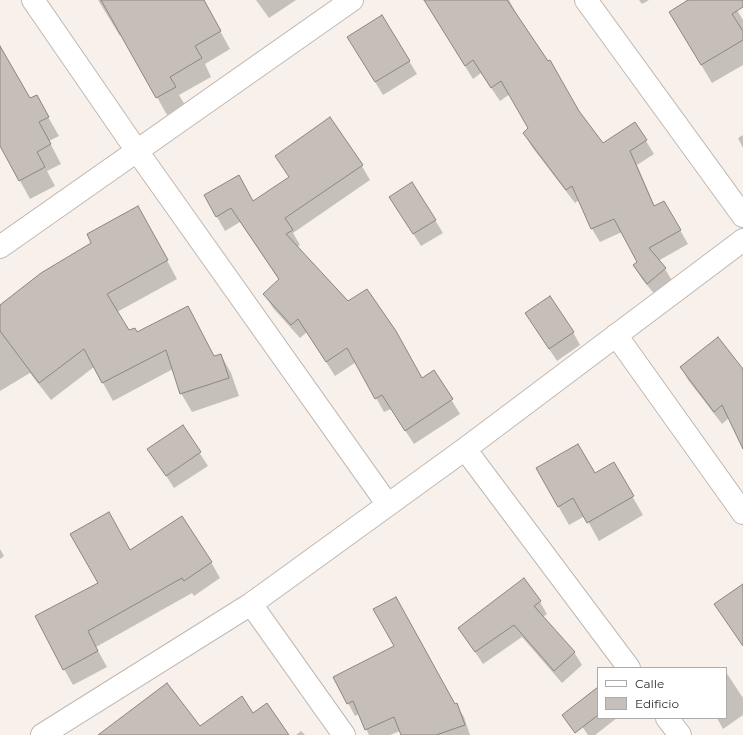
<!DOCTYPE html>
<style>
body{margin:0}
#map{position:relative;width:743px;height:735px;overflow:hidden;background:#f8f0ea;font-family:Montserrat,sans-serif}
canvas{display:block}
.legend{position:absolute;left:597px;top:667px;width:130px;height:52px;box-sizing:border-box;background:#fff;border:1px solid #acabaa;margin:0;padding:5px 7px;list-style:none;font-size:12px;color:#302d2b}
.legend li{display:flex;align-items:center;gap:8px;height:20px}
.legend b{width:20px;border:1px solid #acabaa}
</style>
<div id="map">
<canvas width="743" height="735"></canvas>
<ul class="legend">
<li><b style="height:5px;background:#fff"></b>Calle</li>
<li><b style="height:11px;background:#c6beb8"></b>Edificio</li>
</ul>
</div>
<script>
const g = document.querySelector('canvas').getContext('2d');
g.lineJoin = 'round';
function paint(path, color) {
  g.fillStyle = color;
  g.fill(path, 'evenodd');
}
function toPath(rows) {
  const path = new Path2D();
  for (const r of rows) {
    path.moveTo(r[0], r[1]);
    for (let i = 2; i < r.length; i += 2) path.lineTo(r[i], r[i + 1]);
  }
  return path;
}
function trace(path, color, width, dash) {
  g.strokeStyle = color;
  g.lineWidth = width;
  g.lineCap = dash ? 'butt' : 'round';
  g.setLineDash(dash || []);
  g.stroke(path);
}
paint(toPath([
 [98,0,203,0,230,49,205,64,211,77,179,95,185,105,167,115,122,35,120,36],
 [256,0,296,0,269,18],
 [438,0,509,0,515,11,514,12,579,112,603,145,635,123,654,154,637,165,655,207,664,202,688,244,658,261,665,269,673,282,656,296,642,279,634,266,638,262,622,232,600,242,592,229,579,200,575,203,532,147,524,133,530,129,510,94,500,101,481,73,473,79,436,19],
 [639,0,649,0,642,4],
 [686,0,731,0,743,20,743,65,712,83,681,31,687,2],
 [382,17,417,74,383,95,356,50],
 [0,48,30,100,47,115,59,136,49,141,61,164,47,171,55,186,30,199,0,144],
 [743,135,743,148,738,138],
 [276,156,362,166,370,180,293,233,300,245,297,247,422,379,434,371,460,414,414,444,391,409,384,412,356,362,335,376,307,332,300,338,273,308,264,294,279,280,240,222,225,231,205,196,253,202,290,178],
 [398,210,435,220,443,233,421,246],
 [148,225,177,279,117,312,129,332,214,357,221,355,231,373,239,396,192,412,181,393,173,369,113,401,94,367,51,400,30,373,0,391,0,306],
 [534,326,573,332,580,345,557,361],
 [681,367,743,371,743,444,729,418,722,424,688,380],
 [182,426,208,466,174,488,149,449],
 [613,463,643,515,599,541,585,516,569,525,537,469,595,474],
 [0,549,4,556,0,559],
 [130,551,211,562,220,578,194,596,192,593,96,647,107,667,73,685,64,669,99,583],
 [540,602,547,614,543,617,574,652,582,665,562,683,522,637,483,664,459,628],
 [395,647,455,705,456,704,464,717,470,735,402,735,400,731,390,735,369,735,359,714,355,716,334,677],
 [726,672,743,698,743,715,723,729,717,718,726,718],
 [598,688,598,718,617,718,595,735,588,735,579,722],
 [301,731,305,735,296,735]
]), '#0003');
const building = toPath([
 [101,0,204,0,221,31,195,46,202,58,170,77,176,87,156,98,101,0],
 [424,0,507,0,548,61,550,60,579,111,603,143,635,122,647,140,630,151,654,206,664,201,681,230,649,248,666,268,647,284,633,265,637,262,614,219,591,229,572,186,566,190,523,133,528,128,501,81,491,88,473,60,465,66,424,0],
 [688,0,743,0,743,7,732,14,743,31,743,40,701,65,669,12,688,0],
 [382,15,410,61,375,82,347,37,382,15],
 [0,46,30,98,37,95,49,117,39,122,51,144,37,152,45,167,19,181,0,146,0,46],
 [330,117,363,165,285,218,293,230,286,234,348,301,367,289,396,331,422,378,434,370,453,399,405,431,382,395,375,399,347,348,326,362,298,319,291,325,263,294,279,279,231,208,216,217,204,195,239,175,253,201,289,177,275,156,330,117],
 [412,182,436,220,413,234,389,197,412,182],
 [138,206,168,260,107,294,129,330,135,328,137,332,188,306,214,356,221,354,229,378,180,394,166,350,102,383,84,349,39,383,0,331,0,305,41,273,91,243,87,234,138,206],
 [550,296,574,332,549,349,525,313,550,296],
 [718,337,743,369,743,449,722,405,714,412,680,367,718,337],
 [183,425,201,452,166,476,147,449,183,425],
 [578,444,595,473,614,462,634,496,587,523,573,498,558,507,536,468,578,444],
 [109,512,130,550,182,516,212,562,184,581,182,578,88,631,98,651,63,670,35,616,98,583,70,534,109,512],
 [524,578,541,601,534,606,575,652,554,671,514,625,475,652,458,628,524,578],
 [743,584,743,646,714,604,743,584],
 [396,597,455,704,457,703,465,725,436,735,401,735,394,717,365,730,353,701,347,704,333,677,394,646,373,609,396,597],
 [167,683,200,726,242,696,253,713,267,703,289,735,98,735,167,683],
 [598,687,598,715,575,733,562,715,598,687]
]);
paint(building, '#c6beb8');
trace(building, '#8d8580', 1);
const minor = toPath([
 [33,0,137,151,388,505],
 [586,0,743,216],
 [0,247,352,0],
 [616,335,743,513],
 [465,449,629,668],
 [251,604,344,735],
 [667,718,680,735],
 [42,735,251,604,465,449,743,240]
]);
trace(minor, '#c0b8b3', 24);
trace(minor, '#fff', 22);
</script>
